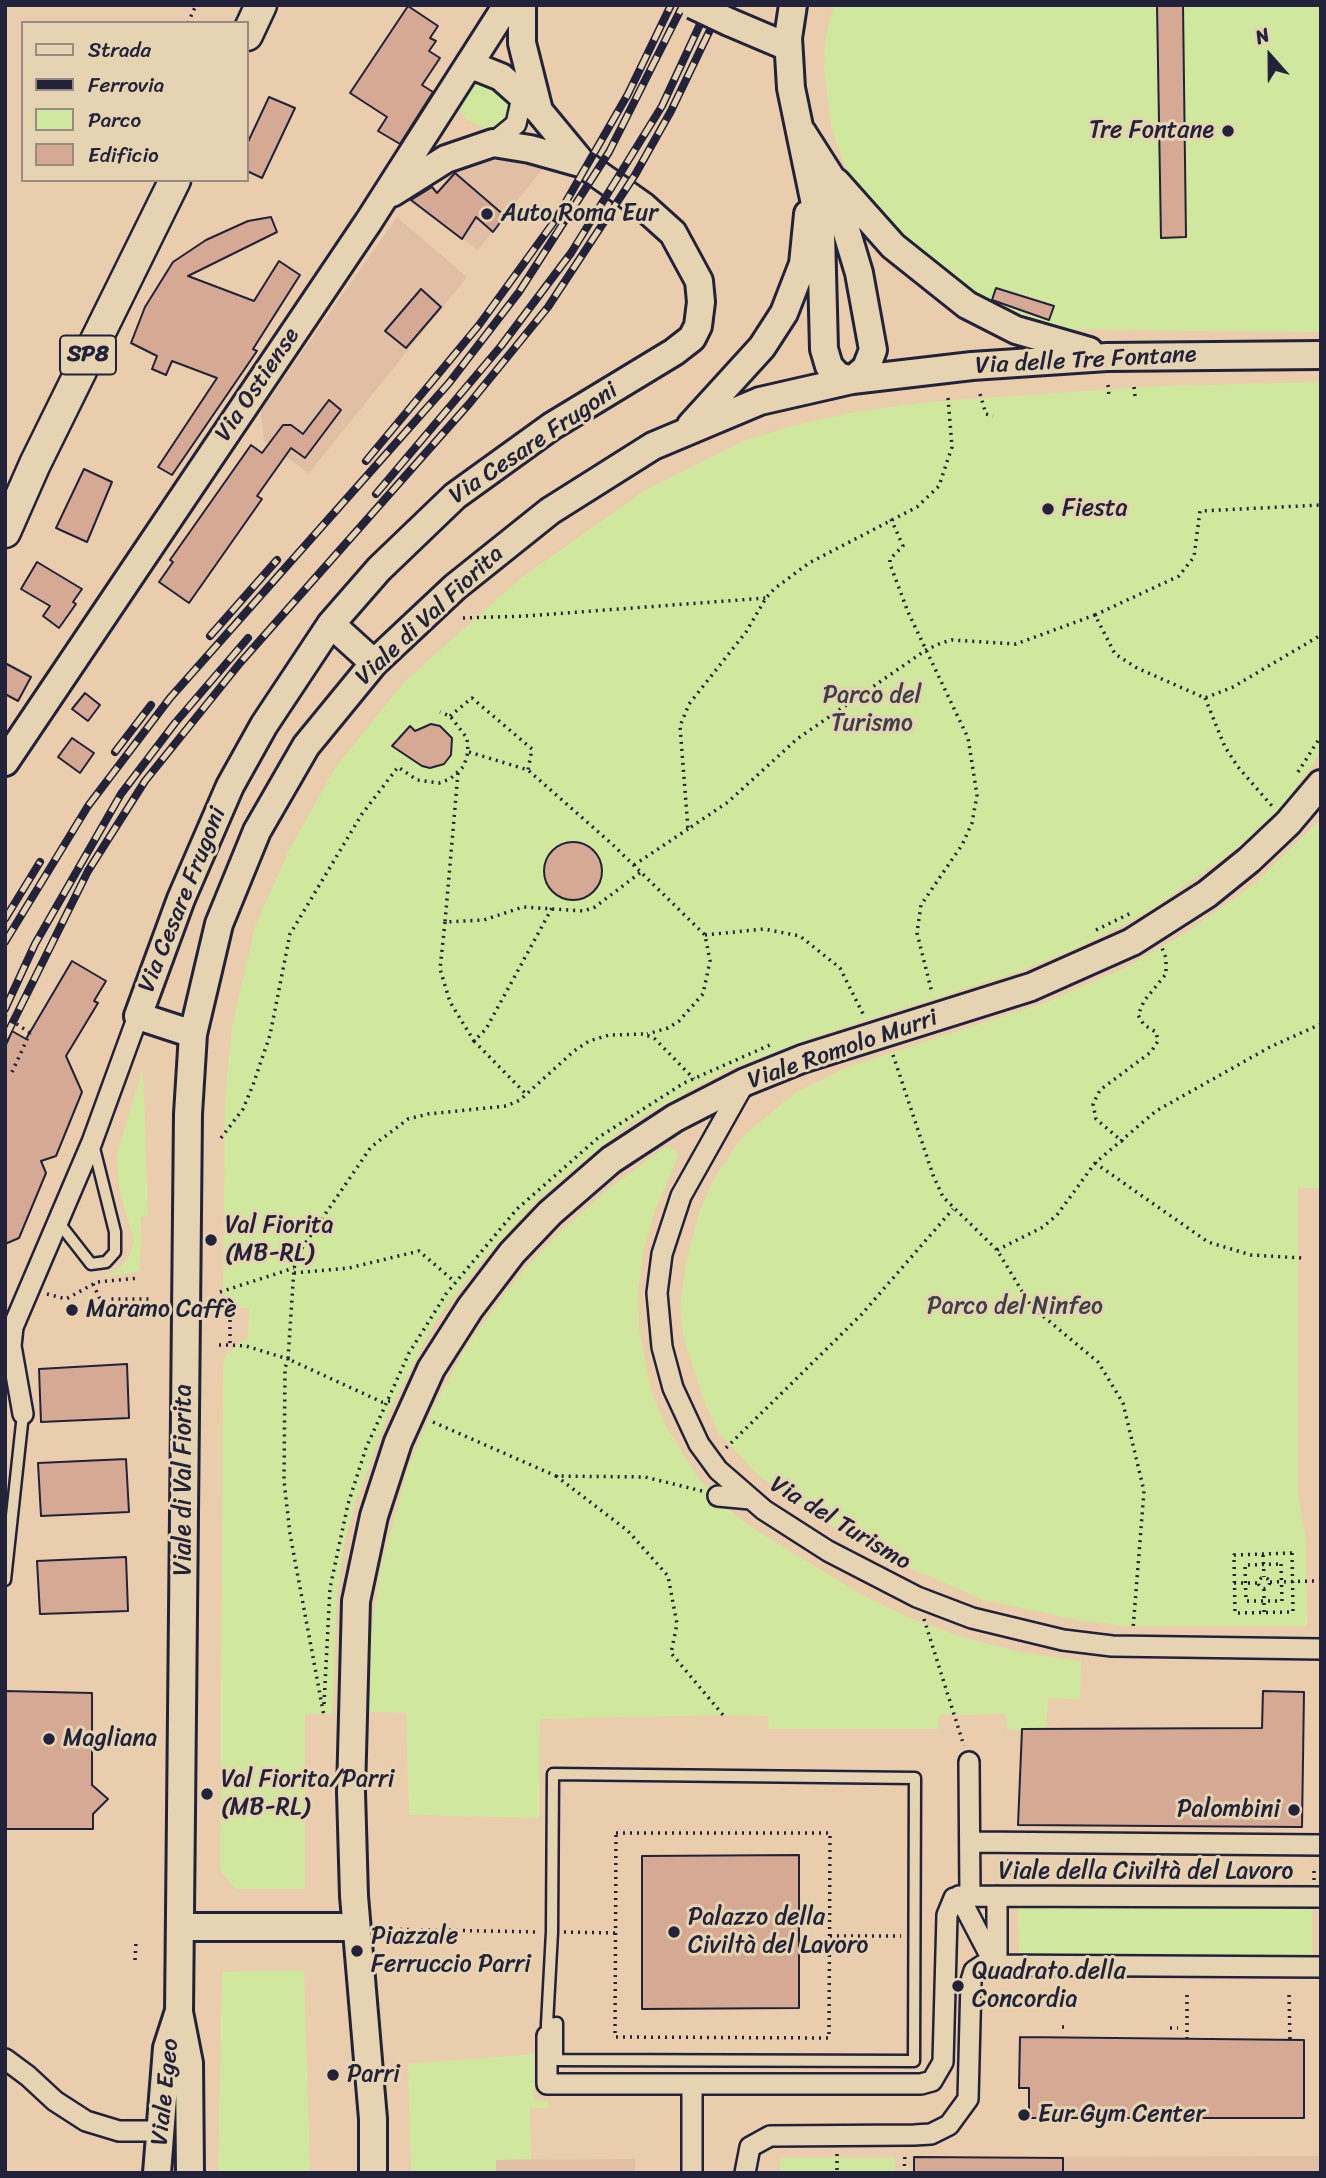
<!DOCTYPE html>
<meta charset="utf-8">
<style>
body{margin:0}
#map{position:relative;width:1326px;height:2178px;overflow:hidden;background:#eacdad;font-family:Sriracha,sans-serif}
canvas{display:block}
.frame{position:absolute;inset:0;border:7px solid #22223b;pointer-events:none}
.legend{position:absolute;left:21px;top:21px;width:228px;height:161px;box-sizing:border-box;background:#e6d3b1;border:2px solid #988c82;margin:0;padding:9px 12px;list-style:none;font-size:21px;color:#22223b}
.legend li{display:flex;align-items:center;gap:14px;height:35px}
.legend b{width:35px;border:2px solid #988c82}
.north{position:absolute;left:1235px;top:21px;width:70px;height:70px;-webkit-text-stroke:5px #e6d3b1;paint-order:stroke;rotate:339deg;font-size:19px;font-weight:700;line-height:28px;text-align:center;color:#22223b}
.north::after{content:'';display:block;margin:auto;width:24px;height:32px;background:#22223b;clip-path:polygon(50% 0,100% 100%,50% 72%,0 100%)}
</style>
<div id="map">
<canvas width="1326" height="2178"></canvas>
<div class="frame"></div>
<ul class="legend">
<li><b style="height:9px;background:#e6d3b1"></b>Strada</li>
<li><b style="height:9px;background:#22223b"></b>Ferrovia</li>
<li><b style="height:19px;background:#d0e89d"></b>Parco</li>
<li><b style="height:19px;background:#d5a994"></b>Edificio</li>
</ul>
<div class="north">N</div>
</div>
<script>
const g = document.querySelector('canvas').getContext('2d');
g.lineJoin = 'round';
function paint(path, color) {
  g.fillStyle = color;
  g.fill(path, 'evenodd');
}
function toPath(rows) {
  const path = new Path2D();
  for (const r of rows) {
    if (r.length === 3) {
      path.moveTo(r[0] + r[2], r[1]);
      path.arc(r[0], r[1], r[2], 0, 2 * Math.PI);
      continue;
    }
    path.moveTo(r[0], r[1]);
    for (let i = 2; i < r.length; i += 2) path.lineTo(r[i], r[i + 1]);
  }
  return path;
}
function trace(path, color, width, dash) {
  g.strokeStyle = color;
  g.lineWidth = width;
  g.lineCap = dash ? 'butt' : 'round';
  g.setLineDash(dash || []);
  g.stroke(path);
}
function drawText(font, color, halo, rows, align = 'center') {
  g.font = font + ' Sriracha,sans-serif';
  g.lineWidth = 6;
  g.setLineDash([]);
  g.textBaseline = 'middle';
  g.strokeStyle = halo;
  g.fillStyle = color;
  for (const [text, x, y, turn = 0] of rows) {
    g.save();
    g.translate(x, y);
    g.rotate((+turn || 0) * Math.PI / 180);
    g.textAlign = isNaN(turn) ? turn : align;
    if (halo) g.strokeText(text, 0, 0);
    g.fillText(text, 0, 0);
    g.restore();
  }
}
paint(toPath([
 [485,160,522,161,543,168,478,250,406,199,423,185,433,187,439,193,449,187,446,181,451,170],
 [397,217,467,277,309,473,264,441,261,411],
 [1321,2156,1321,2173,913,2173,914,2157],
 [635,2159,635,2173,496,2173,496,2160]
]), '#e0bfa4');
paint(toPath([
 [834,5,1321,5,1321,332,1055,329,1015,317,943,279,864,200,844,164,832,130,824,68,825,40],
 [484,78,512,103,506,121,488,130,465,119,460,108,478,79],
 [1321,382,1321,750,1312,766,1281,807,1237,848,1149,911,1079,947,1017,972,814,1037,729,1069,629,1124,539,1198,473,1271,434,1324,388,1414,355,1505,344,1546,337,1595,332,1714,305,1714,305,1889,235,1889,220,1870,223,1364,226,1354,248,1337,249,1308,223,1308,225,1099,232,1027,255,927,288,852,335,768,405,681,521,578,644,491,746,440,800,424,855,412,929,402,1158,386],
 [1321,819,1321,1188,1298,1188,1298,1495,1306,1539,1307,1626,1126,1626,1078,1620,984,1600,896,1562,818,1518,756,1473,718,1432,706,1406,684,1339,680,1308,686,1263,700,1210,714,1179,742,1137,795,1093,848,1067,1044,1003,1129,966,1190,930,1254,884],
 [143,1068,148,1216,141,1217,140,1271,101,1277,114,1272,128,1259,134,1242,119,1188,117,1154],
 [667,1146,676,1150,678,1157,655,1210,644,1249,638,1289,639,1330,652,1394,666,1426,698,1478,723,1505,751,1527,860,1594,910,1618,965,1638,1020,1652,1081,1661,1080,1699,1048,1698,1046,1729,1007,1730,1006,1714,939,1715,938,1729,769,1729,768,1716,723,1715,540,1719,539,1818,409,1815,406,1713,368,1712,371,1633,381,1567,408,1467,436,1402,469,1342,520,1274,559,1233,607,1190],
 [1018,1903,1312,1908,1312,1958,1019,1956],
 [304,1970,310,2172,338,2173,218,2173,222,1972],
 [534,2054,534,2100,548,2101,548,2108,530,2108,531,2159,496,2160,496,2173,411,2173,408,2064],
 [780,2158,895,2158,895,2173,780,2173]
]), '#d0e89d');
const building = toPath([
 [1157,5,1183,5,1186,237,1161,238,1157,5],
 [408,6,438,26,430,38,436,41,429,51,440,58,422,85,433,92,400,144,378,131,387,117,350,93,408,6],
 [269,97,295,108,262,178,247,171,247,144,269,97],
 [455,173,505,216,493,232,476,217,462,239,411,200,432,187,437,193,455,173],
 [271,217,277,232,188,276,254,301,279,261,300,275,253,349,257,351,172,475,158,467,217,378,172,361,166,375,152,369,157,356,131,343,145,307,173,262,206,240,248,221,271,217],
 [996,288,1054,306,1049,320,992,300,996,288],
 [421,289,441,307,406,348,385,331,421,289],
 [329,400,341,410,305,458,291,448,257,496,262,499,189,603,159,582,173,562,170,560,251,445,262,453,283,425,291,425,303,434,329,400],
 [84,469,112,482,87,542,56,528,84,469],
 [37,562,82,589,73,602,76,604,59,628,43,616,50,606,21,589,37,562],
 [5,663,31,677,18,701,5,694,5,663],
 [85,693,100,705,88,721,72,709,85,693],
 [431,724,440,726,452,738,451,755,444,764,430,768,422,766,392,746,410,726,415,731,431,724],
 [72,738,94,753,80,773,58,757,72,738],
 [573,871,29],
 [72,961,106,981,94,1001,98,1003,66,1056,82,1092,56,1156,41,1161,46,1173,19,1238,5,1244,5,1047,12,1031,26,1039,72,961],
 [127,1364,129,1418,41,1422,39,1369,127,1364],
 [126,1459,129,1512,41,1516,38,1463,126,1459],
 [126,1557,128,1611,40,1614,37,1561,126,1557],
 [5,1691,92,1693,92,1785,108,1799,93,1814,93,1829,5,1829,5,1691],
 [1263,1691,1304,1692,1302,1827,1018,1825,1022,1729,1262,1728,1263,1691],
 [799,1855,799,2008,642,2009,642,1856,799,1855],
 [1020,2037,1304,2040,1304,2118,1029,2118,1029,2088,1019,2088,1020,2037],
 [914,2157,1063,2158,1063,2173,914,2173,914,2157]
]);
paint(building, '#d5a994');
trace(building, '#22223b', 2);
const lane = toPath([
 [59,1223,91,1264,106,1262,115,1252,115,1232,93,1144],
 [5,1580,23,1414],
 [547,2036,547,2024,552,1932,553,1774,915,1778,914,2061,557,2060,557,2023,547,2024]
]);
const street = toPath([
 [493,143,516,124,522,97],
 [745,1082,681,1196,662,1254,657,1293,662,1347,673,1388,699,1444,718,1470,764,1510,828,1551,917,1597,972,1618,1063,1640,1112,1646,1321,1649],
 [23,1414,11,1346,13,1327,92,1142,138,1016],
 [718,1496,750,1499],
 [969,1762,970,1896],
 [971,1842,1321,1845],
 [959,1896,994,1963],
 [997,1896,997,1963],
 [547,2036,547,2084,921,2084,932,2081,943,2062,947,1915,954,1898,964,1896,1321,1897],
 [5,2059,28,2076,55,2101,86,2121,119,2131,161,2131],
 [692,2173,692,2085],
 [745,2173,750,2147,770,2136,914,2135,931,2134,949,2125,968,2099,971,1981,974,1971,983,1965,1321,1967]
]);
const secondary = toPath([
 [793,5,788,38,791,88,821,233,824,349,829,366,838,376,852,380,972,366,1107,357,1321,355],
 [729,22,788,47],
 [471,65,501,77,538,110],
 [836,182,893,246,967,305,1016,330,1089,351],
 [392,193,446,159,493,143,530,149,580,163],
 [691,425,762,347,784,313,803,264,808,214],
 [331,624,374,663],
 [5,762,369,221,507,5],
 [193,1034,138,1016,181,899,230,786,264,725,331,624,379,569,455,496,552,426,674,352,692,338,698,326,701,302,699,281,673,233,643,206,582,163,539,111,522,43,522,5],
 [181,1927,356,1927],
 [157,2173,167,2048,178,2014],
 [190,2173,189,2063,179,2012,188,1114,193,1034,219,924,257,831,306,746,374,663,455,587,550,511,653,446,760,401,852,380,866,368,873,350,859,273,830,176,802,132],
 [373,2173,373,2119,354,1896,351,1792,356,1601,374,1516,398,1442,431,1369,470,1308,512,1253,550,1213,611,1160,675,1118,745,1082,802,1059,1031,987,1132,942,1207,894,1249,860,1288,823,1321,784]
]);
const primary = toPath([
 [247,35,261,5],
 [5,532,35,464,175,180]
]);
trace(lane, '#22223b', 15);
trace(street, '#22223b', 24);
trace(secondary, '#22223b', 32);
trace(primary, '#22223b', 35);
trace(toPath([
 [188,23,196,5],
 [1108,385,1109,397],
 [1134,387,1135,396],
 [980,394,986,414,993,416],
 [948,398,952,447,939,486,917,507,809,563,774,589,766,598,746,632,689,704,680,726,688,829,728,802,797,739,926,650,941,643,952,640,1016,644,1095,615,1115,654,1137,668,1205,698,1233,687,1321,635],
 [891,519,903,546,890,559,890,564,908,612,968,738,977,795,972,823,962,845,921,905,917,933,932,993],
 [1095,615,1179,576,1194,557,1200,511,1321,505],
 [463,618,526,616,766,598],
 [1205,698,1225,747,1238,767,1272,806],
 [450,716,472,698,532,749,528,770],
 [469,752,528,770,612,844,705,935,710,961,703,994,679,1021,668,1028,647,1034],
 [1298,772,1321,736],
 [458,773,445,922,484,920,523,907,584,911,595,907,641,872],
 [634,865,688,829],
 [445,922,440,969,450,1002,474,1041,486,1029,552,908],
 [1096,930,1133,912],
 [705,935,764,929,800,936,840,968,863,1014],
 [474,1041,526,1094],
 [893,1055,933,1175,943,1197,997,1250,1031,1306,1098,1362,1123,1403,1144,1491,1133,1629],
 [12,1072,30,1033],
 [221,1138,243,1109,253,1085,270,1035,290,934,362,814,398,767,417,780,439,783,450,779,464,766,468,752,467,738,450,716,440,712],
 [1123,1142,1096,1119,1093,1104,1100,1090,1151,1052,1158,1041,1156,1032,1144,1025,1138,1015,1144,1001,1166,974,1166,958,1162,948],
 [1095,1163,1208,1242,1251,1255,1302,1258],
 [997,1250,1043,1227,1057,1215,1095,1163,1156,1111,1270,1047,1321,1024],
 [294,1273,349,1268,419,1251,455,1282],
 [93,1284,100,1299,152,1299],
 [220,1292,294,1268],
 [47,1294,66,1299,97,1282,139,1278],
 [230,1306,230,1345,246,1346,288,1359,285,1368,284,1481,290,1534,324,1716],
 [219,1345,230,1345],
 [390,1401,382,1402,288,1359,294,1268,300,1251,371,1147,408,1119,428,1114,506,1106,520,1100,574,1051,589,1041,609,1035,644,1034,655,1039,694,1079],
 [433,1422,556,1476,645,1477,702,1491],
 [726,1448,861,1315,953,1209],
 [556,1476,628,1531,668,1576,677,1624,671,1653,723,1715],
 [1292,1553,1293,1612,1235,1613,1234,1555,1292,1553],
 [1263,1555,1264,1577],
 [1281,1564,1282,1601,1246,1601,1245,1565,1281,1564],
 [1264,1583,5.5],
 [1270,1582,1316,1581],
 [1234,1583,1258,1583],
 [1264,1589,1264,1613],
 [924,1619,964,1746],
 [324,1704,330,1588,348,1504,366,1448,409,1353,446,1294,517,1209,599,1137,684,1083,772,1044],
 [616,1833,830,1833,829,2038,615,2037,616,1833],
 [1009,1859,1009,1876],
 [1314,1880,1314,1871,1321,1871],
 [379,1929,539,1932],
 [564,1932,615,1933],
 [830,1936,901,1936],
 [135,1960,136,1942],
 [1289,1995,1290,2040],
 [1062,2027,1068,2027],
 [1170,2028,1178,2028],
 [1187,2039,1187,1994],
 [837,2154,837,2173],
 [904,2173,905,2154]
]), '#22223b', 3.5, [2, 5]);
trace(lane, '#e6d3b1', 10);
trace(street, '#e6d3b1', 19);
trace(secondary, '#e6d3b1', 26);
trace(primary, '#e6d3b1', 30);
const rail = toPath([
 [366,461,479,325,556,219,628,94,671,5],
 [376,494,501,346,571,253,662,106,709,5],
 [210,636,277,560],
 [115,752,151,705],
 [5,919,40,862],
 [5,942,88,806,170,698,449,383,519,292,609,152,683,5],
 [5,1009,35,944,121,794,175,723,248,638],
 [5,1038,88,871,145,781,240,663,469,404,548,307,635,175,671,111,722,5]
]);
trace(rail, '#22223b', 8);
trace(rail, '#e6d3b1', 5, [16]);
const secondaryBridge = toPath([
 [693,5,729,22]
]);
trace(secondaryBridge, '#22223b', 32, []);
trace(toPath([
 [5,1016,30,1033]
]), '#22223b', 3.5, [2, 5]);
trace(secondaryBridge, '#e6d3b1', 26);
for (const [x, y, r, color] of [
 [1228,131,7,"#22223b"],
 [487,214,7,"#22223b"],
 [1048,509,7,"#22223b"],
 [211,1240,7,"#22223b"],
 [72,1310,7,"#22223b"],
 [49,1739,7,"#22223b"],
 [207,1794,7,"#22223b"],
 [1294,1810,7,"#22223b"],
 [674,1932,7,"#22223b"],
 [357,1951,7,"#22223b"],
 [958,1986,7,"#22223b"],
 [333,2075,7,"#22223b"],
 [1024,2115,7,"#22223b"]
]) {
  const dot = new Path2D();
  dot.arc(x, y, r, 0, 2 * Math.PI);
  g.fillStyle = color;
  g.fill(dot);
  trace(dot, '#e6d3b1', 2.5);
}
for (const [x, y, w] of [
 [88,355,56]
]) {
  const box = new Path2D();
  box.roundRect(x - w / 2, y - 19.5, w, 39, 5);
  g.fillStyle = '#e6d3b1';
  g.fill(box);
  trace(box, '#22223b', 2);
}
drawText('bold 23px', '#22223b', null, [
 ["SP8",88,355]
]);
drawText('24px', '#22223b', '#e6d3b1', [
 ["Tre Fontane",1214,131,"right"],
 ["Auto Roma Eur",501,214],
 ["Fiesta",1062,509],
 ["Val Fiorita",225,1226],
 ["(MB-RL)",225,1254],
 ["Maramo Caffè",86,1310],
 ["Magliana",63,1739],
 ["Val Fiorita/Parri",221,1780],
 ["(MB-RL)",221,1808],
 ["Palombini",1280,1810,"right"],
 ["Palazzo della",688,1918],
 ["Civiltà del Lavoro",688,1946],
 ["Piazzale",371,1937],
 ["Ferruccio Parri",371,1965],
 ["Quadrato della",972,1972],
 ["Concordia",972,2000],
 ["Parri",347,2075],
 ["Eur Gym Center",1038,2115]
], 'left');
drawText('24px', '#22223b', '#e6d3b1', [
 ["Via delle Tre Fontane",1086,361,-3],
 ["Via Ostiense",258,385,-56],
 ["Via Cesare Frugoni",534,444,-34],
 ["Viale di Val Fiorita",430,616,-43],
 ["Via Cesare Frugoni",183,900,-68],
 ["Viale Romolo Murri",843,1050,-19],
 ["Viale di Val Fiorita",184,1480,-90],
 ["Via del Turismo",840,1524,31],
 ["Viale della Civiltà del Lavoro",1146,1872],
 ["Viale Egeo",166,2092,-84]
]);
drawText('24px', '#3c404a', '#e6d3b1', [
 ["Parco del",872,696],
 ["Turismo",872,724],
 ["Parco del Ninfeo",1015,1307]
]);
</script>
